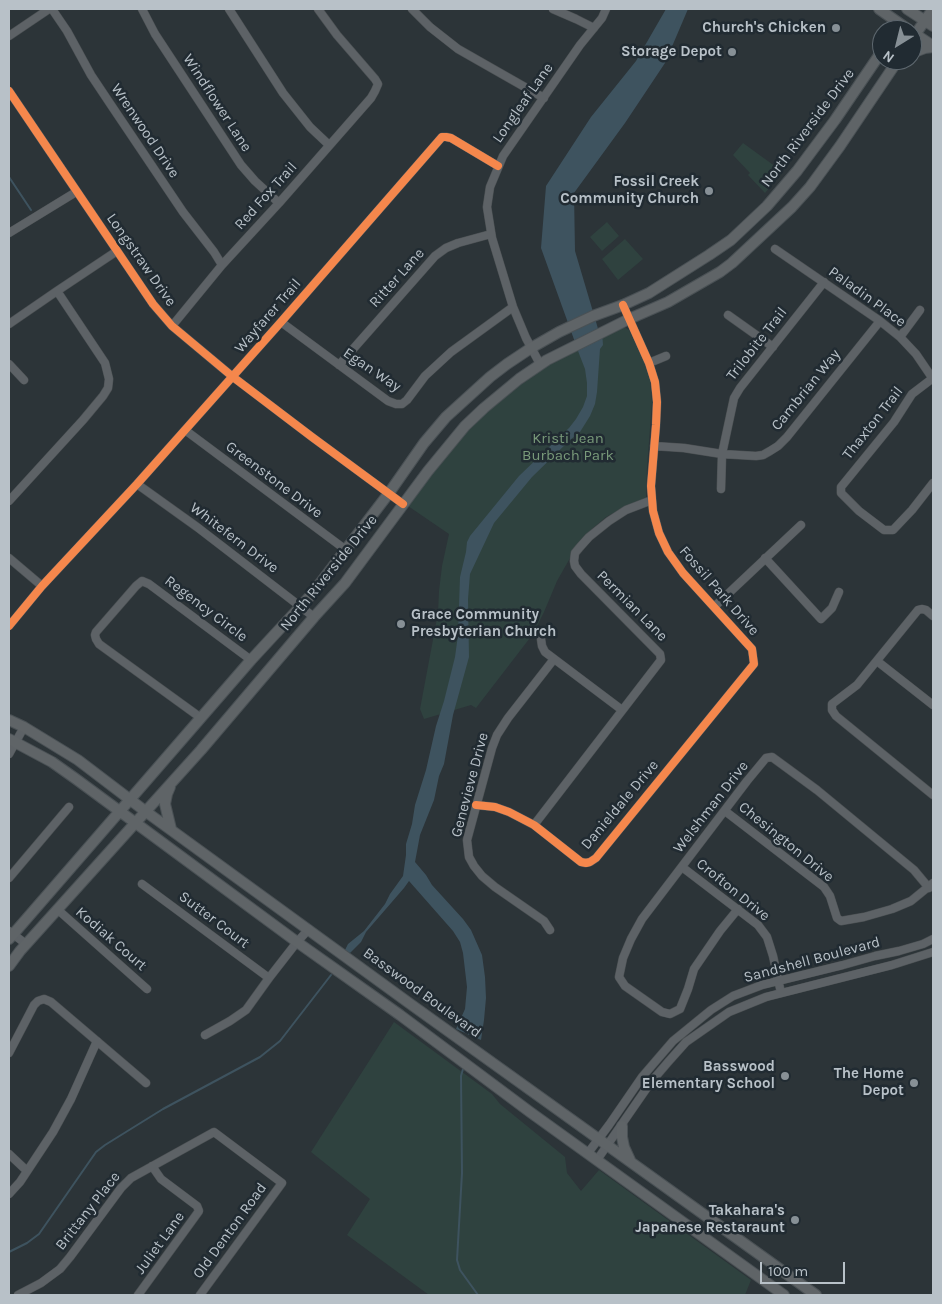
<!DOCTYPE html>
<style>
body{margin:0}
#map{position:relative;width:942px;height:1304px;overflow:hidden;background:#2c3438;font-family:Karla,sans-serif}
canvas{display:block}
.frame{position:absolute;inset:0;border:10px solid #b8c1c8;pointer-events:none}
.north{position:absolute;left:872px;top:20px;width:50px;height:50px;box-sizing:border-box;background:#212b32;border:1px solid #5d676e;border-radius:50%;rotate:216deg;font-size:14px;font-weight:700;line-height:20px;text-align:center;color:#b8c1c8}
.north::after{content:'';display:block;margin:auto;width:18px;height:22px;background:#879096;clip-path:polygon(50% 0,100% 100%,50% 72%,0 100%)}
.scale{position:absolute;left:760px;top:1262px;width:85px;height:22px;box-sizing:border-box;border:2px solid #b8c1c8;border-top:0;padding-left:6px;font-size:15px;line-height:18px;white-space:nowrap;color:#b8c1c8;-webkit-text-stroke:4px #212b32;paint-order:stroke}
</style>
<div id="map">
<canvas width="942" height="1304"></canvas>
<div class="frame"></div>
<div class="north">N</div>
<div class="scale">100 m</div>
</div>
<script>
const g = document.querySelector('canvas').getContext('2d');
g.lineJoin = 'round';
function paint(path, color) {
  g.fillStyle = color;
  g.fill(path, 'evenodd');
}
function toPath(rows) {
  const path = new Path2D();
  for (const r of rows) {
    path.moveTo(r[0], r[1]);
    for (let i = 2; i < r.length; i += 2) path.lineTo(r[i], r[i + 1]);
  }
  return path;
}
function trace(path, color, width, dash) {
  g.strokeStyle = color;
  g.lineWidth = width;
  g.lineCap = dash ? 'butt' : 'round';
  g.setLineDash(dash || []);
  g.stroke(path);
}
function drawText(font, color, halo, rows, align = 'center') {
  g.font = font + ' Karla,sans-serif';
  g.lineWidth = 5;
  g.setLineDash([]);
  g.textBaseline = 'middle';
  g.strokeStyle = halo;
  g.fillStyle = color;
  for (const [text, x, y, turn = 0] of rows) {
    g.save();
    g.translate(x, y);
    g.rotate((+turn || 0) * Math.PI / 180);
    g.textAlign = isNaN(turn) ? turn : align;
    if (halo) g.strokeText(text, 0, 0);
    g.fillText(text, 0, 0);
    g.restore();
  }
}
paint(toPath([
 [743,143,783,172,765,193,748,175,750,173,733,155],
 [607,222,619,236,602,251,590,237],
 [625,239,643,259,618,280,602,259],
 [624,327,629,330,644,362,650,381,652,402,647,468,646,498,623,508,606,517,593,528,578,544,557,581,544,612,533,634,476,708,471,705,424,719,420,709,438,613,439,591,442,566,449,534,408,506,449,451,467,431,486,413,522,384,549,365,589,345,604,336],
 [394,1022,492,1094,500,1104,565,1157,567,1173,581,1191,599,1170,751,1280,745,1295,429,1295,347,1235,370,1199,311,1152]
]), '#2f423f');
paint(toPath([
 [666,9,688,9,665,63,625,123,574,193,575,251,599,332,602,331,603,345,600,349,597,392,595,404,590,416,580,432,570,440,532,477,494,523,470,574,468,599,469,657,453,715,444,764,439,776,434,800,420,835,415,862,426,875,432,885,463,919,471,930,482,955,485,977,486,998,484,1020,481,1040,456,1029,465,1009,467,987,463,953,460,942,453,931,409,881,404,888,366,932,361,942,350,953,345,950,348,944,364,931,385,904,390,894,403,876,406,855,406,844,412,824,415,805,426,770,436,726,444,701,455,657,458,635,460,577,466,552,467,542,470,536,519,476,569,428,576,419,583,407,587,396,587,383,585,369,578,351,574,346,576,345,541,248,546,186,591,117,636,61]
]), '#3e535f');
trace(toPath([
 [9,177,31,210],
 [463,1069,461,1076,462,1173,457,1260,460,1270,478,1295],
 [9,1252,27,1243,39,1234,96,1152,105,1145,163,1109,260,1057,280,1041,331,975]
]), '#3e535f', 2);
const minor = toPath([
 [52,9,67,31,91,75,111,105,183,212,214,252,222,265],
 [142,9,155,34,241,165,255,181,279,203],
 [229,9,283,93,310,127,329,145],
 [412,9,430,27,458,49,544,98],
 [553,9,576,19,594,28],
 [9,36,49,9],
 [9,91,153,304,172,326,233,377,312,437,403,504],
 [9,233,76,192],
 [775,249,880,321,900,337,916,354,933,379],
 [728,315,773,347],
 [281,322,388,401,396,404,402,404,407,400,425,376,451,352,513,307],
 [9,324,57,291,117,251],
 [172,326,222,265,279,203,371,98,375,91,378,84,375,79,337,35,318,9],
 [900,337,920,310],
 [649,363,666,356],
 [9,364,24,380],
 [540,364,526,338,513,307,492,238,487,207,490,187,503,156,580,45,602,18,606,9],
 [339,365,435,256,446,248,458,243,491,234],
 [933,378,912,394,894,422,841,487,841,493,859,511,884,530,893,530,912,510,933,483],
 [185,430,346,550],
 [654,446,684,448,722,454,756,456,763,455,770,451,778,446,787,437,880,321],
 [137,484,197,527,314,617],
 [721,489,722,454,734,398,740,388,824,282],
 [9,501,83,420,103,396,108,388,109,379,105,363,57,291],
 [9,558,42,586],
 [765,558,821,619,832,608,839,592],
 [714,607,801,525],
 [933,616,926,610,922,609,918,610,857,685,832,704,832,710,836,716,933,795],
 [9,626,42,586,137,484,281,322,442,137,446,137,451,138,498,166],
 [541,639,542,646,545,652,622,710],
 [877,661,933,705],
 [201,718,99,644,96,639,95,635,96,632,136,586,142,581,149,584,251,660],
 [9,754,24,727],
 [476,805,495,807,509,812,534,825,581,862,586,863,590,862,596,858,754,664,752,649,683,573,668,552,659,533,653,511,651,486,656,425,657,402,655,382,649,363,623,305],
 [725,811,824,887,830,896,837,918,841,921,864,917,892,909,911,901,933,883],
 [534,825,661,660,660,654,581,574,575,566,574,561,575,553,580,547,589,537,609,521,626,510,652,500],
 [682,867,758,925,767,937,773,956,781,993],
 [9,878,69,807],
 [142,884,269,978],
 [57,909,147,989],
 [738,909,720,931,694,969,688,989,680,1009,670,1014,662,1012,625,986,619,977,623,958,631,939,642,919,747,781,766,758,772,757,817,790,914,870,929,888],
 [550,930,544,921,495,887,482,876,474,866,469,857,467,840,492,748,497,735,508,718,554,659],
 [9,931,26,944],
 [205,1035,230,1021,246,1010,269,978,297,942,309,929],
 [9,1053,34,1005,38,1001,44,999,51,1002,146,1083],
 [588,1153,609,1125,642,1077,673,1041,711,1010,733,996,762,985,843,965,875,956,899,951,923,944,933,939],
 [9,1154,27,1171],
 [597,1160,651,1082,669,1061,686,1042,729,1012,766,997,892,965,933,952],
 [9,1194,20,1182,53,1132,71,1099,97,1041],
 [18,1295,41,1283,60,1269,70,1257,121,1188,131,1178,214,1132,282,1183,200,1295],
 [138,1295,199,1211,197,1206,161,1179,152,1166]
]);
const major = toPath([
 [879,9,909,30],
 [907,9,933,26],
 [912,32,933,46],
 [912,39,933,9],
 [912,53,925,48,933,47],
 [9,720,24,727,78,760,145,811,409,1003,816,1295],
 [9,739,52,762,76,779,297,942,400,1015,530,1112,784,1295],
 [170,787,167,794,165,804,171,829],
 [9,939,251,660,312,594,389,493,424,443,446,417,490,377,507,364,531,348,559,332,593,316,623,305,649,293,709,255,731,240,767,206,797,171,835,120,882,51],
 [9,966,20,951,201,750,314,617,345,583,428,471,465,426,484,408,519,379,547,360,629,319,668,302,720,272,732,263,792,207,810,187,840,146,898,60],
 [622,1126,622,1137,624,1147,630,1160]
]);
trace(minor, '#4b5053', 9);
trace(major, '#4a5155', 12);
trace(minor, '#5d6266', 8);
trace(major, '#5f6467', 10);
trace(toPath([
 [9,91,153,304,172,326,233,377,312,437,403,504],
 [9,626,42,586,137,484,281,322,442,137,446,137,451,138,498,166],
 [476,805,495,807,509,812,534,825,581,862,586,863,590,862,596,858,754,664,752,649,683,573,668,552,659,533,653,511,651,486,656,425,657,402,655,382,649,363,623,305]
]), '#f5874c', 8);
for (const [x, y, r, color] of [
 [836,28,5,"#879096"],
 [732,52,5,"#879096"],
 [709,191,5,"#879096"],
 [401,624,5,"#879096"],
 [785,1076,5,"#879096"],
 [914,1083,5,"#879096"],
 [795,1220,5,"#879096"]
]) {
  const dot = new Path2D();
  dot.arc(x, y, r, 0, 2 * Math.PI);
  g.fillStyle = color;
  g.fill(dot);
  trace(dot, '#212b32', 2);
}
drawText('bold 15px', '#b8c1c8', '#212b32', [
 ["Church's Chicken",826,28],
 ["Storage Depot",722,52],
 ["Fossil Creek",699,182],
 ["Community Church",699,199],
 ["Grace Community",411,615,"left"],
 ["Presbyterian Church",411,632,"left"],
 ["Basswood",775,1067],
 ["Elementary School",775,1084],
 ["The Home",904,1074],
 ["Depot",904,1091],
 ["Takahara's",785,1211],
 ["Japanese Restaraunt",785,1228]
], 'right');
drawText('15px', '#b8c1c8', '#212b32', [
 ["Windflower Lane",217,103,57],
 ["Longleaf Lane",523,103,-55],
 ["North Riverside Drive",808,128,-53],
 ["Wrenwood Drive",145,131,56],
 ["Red Fox Trail",266,196,-48],
 ["Longstraw Drive",141,260,55],
 ["Ritter Lane",397,278,-48],
 ["Paladin Place",867,297,36],
 ["Wayfarer Trail",268,316,-49],
 ["Trilobite Trail",757,344,-52],
 ["Egan Way",372,370,34],
 ["Cambrian Way",806,390,-51],
 ["Thaxton Trail",873,423,-52],
 ["Greenstone Drive",274,480,37],
 ["Whitefern Drive",234,538,37],
 ["North Riverside Drive",329,573,-51],
 ["Fossil Park Drive",719,591,49],
 ["Permian Lane",632,606,45],
 ["Regency Circle",206,609,37],
 ["Genevieve Drive",470,785,-75],
 ["Danieldale Drive",620,805,-50],
 ["Welshman Drive",711,807,-52],
 ["Chesington Drive",786,842,39],
 ["Crofton Drive",733,890,39],
 ["Sutter Court",214,920,37],
 ["Kodiak Court",111,939,41],
 ["Sandshell Boulevard",812,960,-15],
 ["Basswood Boulevard",422,993,36],
 ["Brittany Place",88,1211,-52],
 ["Old Denton Road",230,1231,-54],
 ["Juliet Lane",160,1243,-54]
]);
drawText('15px', '#799a7a', '#212b32', [
 ["Kristi Jean",568,439],
 ["Burbach Park",568,456]
]);
</script>
